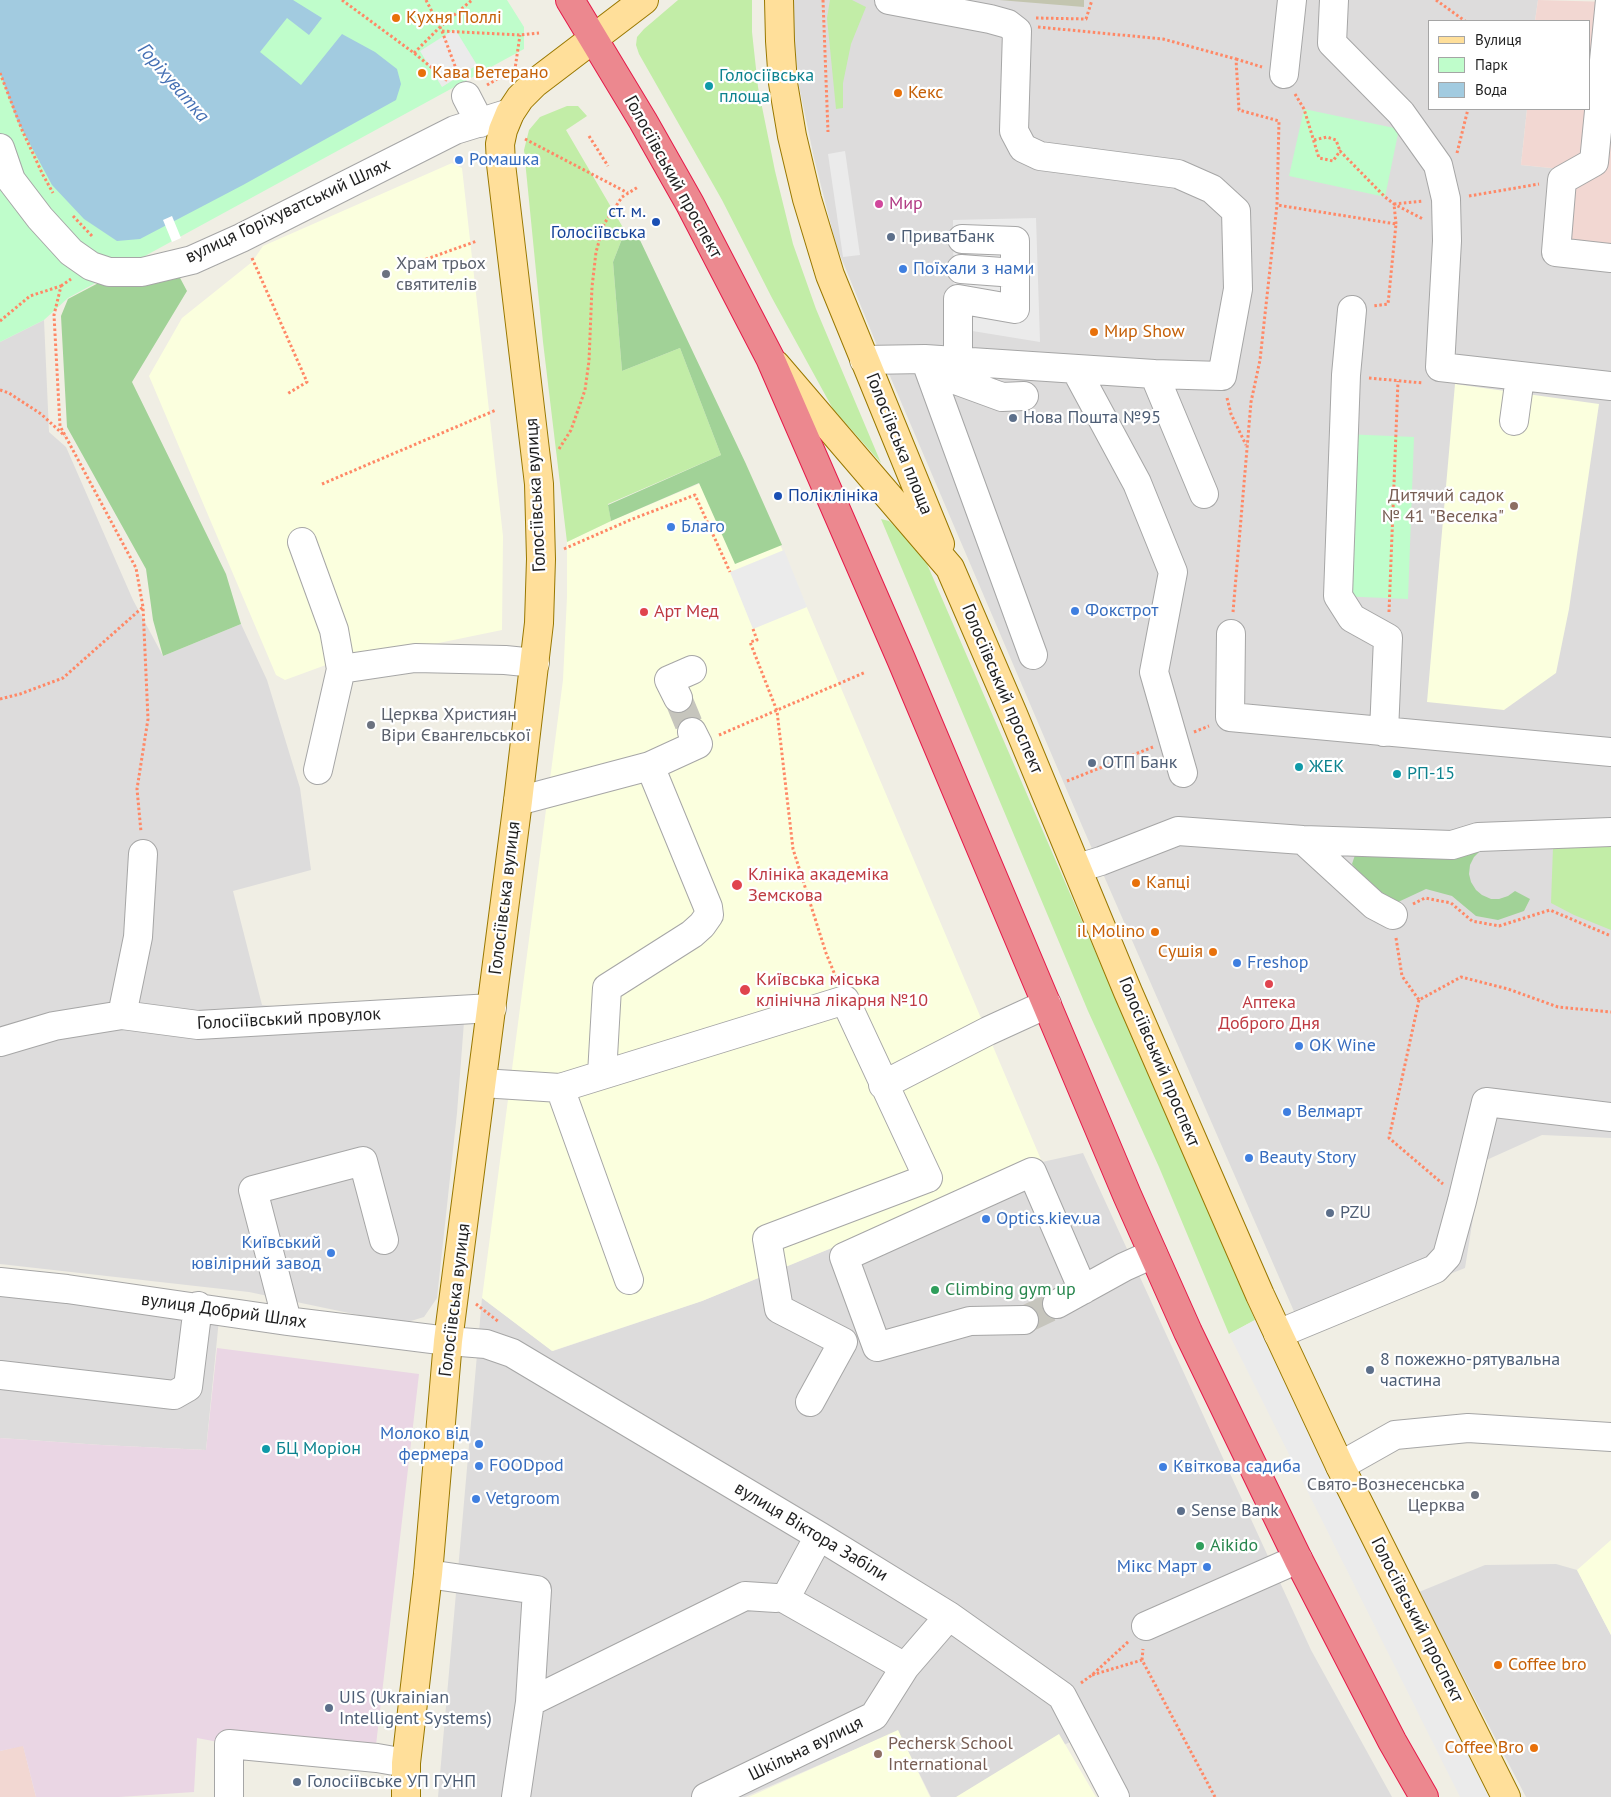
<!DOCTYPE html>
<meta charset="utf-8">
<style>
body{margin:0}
#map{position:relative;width:1611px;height:1797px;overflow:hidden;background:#f0eee4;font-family:"PT Sans",sans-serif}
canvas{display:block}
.legend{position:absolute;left:1428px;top:20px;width:162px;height:90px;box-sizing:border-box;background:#fff;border:1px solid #a5a5a5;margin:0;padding:6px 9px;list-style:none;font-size:15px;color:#1f1f1f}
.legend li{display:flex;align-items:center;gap:10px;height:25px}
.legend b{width:25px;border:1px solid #a5a5a5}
</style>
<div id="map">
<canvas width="1611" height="1797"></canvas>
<ul class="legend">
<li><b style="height:6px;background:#ffdf9a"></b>Вулиця</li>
<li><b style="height:14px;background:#bffdcb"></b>Парк</li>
<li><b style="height:14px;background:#a2cbe0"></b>Вода</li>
</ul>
</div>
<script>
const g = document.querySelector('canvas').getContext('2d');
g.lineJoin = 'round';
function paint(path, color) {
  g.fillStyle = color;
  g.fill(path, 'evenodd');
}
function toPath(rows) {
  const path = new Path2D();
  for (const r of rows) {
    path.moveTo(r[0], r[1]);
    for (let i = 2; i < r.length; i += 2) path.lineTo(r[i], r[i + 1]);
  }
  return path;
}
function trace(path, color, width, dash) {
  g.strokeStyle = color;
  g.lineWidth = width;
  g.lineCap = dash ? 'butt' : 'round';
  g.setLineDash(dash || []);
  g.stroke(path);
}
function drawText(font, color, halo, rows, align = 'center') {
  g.font = font + ' "PT Sans",sans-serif';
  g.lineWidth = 4.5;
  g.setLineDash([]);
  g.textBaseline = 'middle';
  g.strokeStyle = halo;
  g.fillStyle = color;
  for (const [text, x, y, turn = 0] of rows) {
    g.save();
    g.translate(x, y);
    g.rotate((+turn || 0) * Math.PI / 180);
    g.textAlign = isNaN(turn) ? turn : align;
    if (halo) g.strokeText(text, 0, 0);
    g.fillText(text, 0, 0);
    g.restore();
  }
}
paint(toPath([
 [794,0,1538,0,1535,21,1430,21,1430,109,1527,109,1521,165,1571,170,1611,249,1611,1138,1542,1135,1482,1162,1465,1268,1303,1332,1083,828,878,348,836,245,814,158,799,86,793,29],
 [44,320,49,432,66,447,133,600,163,656,241,624,267,680,300,788,311,870,233,891,262,1005,464,1022,457,1113,437,1298,424,1317,401,1324,249,1292,0,1264,0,342],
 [1083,1153,1311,1650,1392,1797,1100,1797,1070,1742,960,1797,931,1797,898,1731,745,1797,438,1797,482,1298,553,1351,702,1301,1042,1162],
 [0,1293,219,1319,206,1450,101,1445,0,1438],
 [1556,1564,1577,1570,1611,1635,1611,1797,1526,1797,1419,1592,1485,1565]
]), '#dddcdc');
paint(toPath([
 [1538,0,1611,2,1611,249,1565,243,1571,170,1521,165,1527,109,1590,109,1590,21,1535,21],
 [23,1745,36,1797,0,1797,0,1751]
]), '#f2d7d2');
paint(toPath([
 [217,1348,419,1374,373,1771,197,1738,194,1792,119,1797,36,1797,23,1746,0,1751,0,1438,101,1445,206,1450]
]), '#ead6e4');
paint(toPath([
 [452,163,462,168,503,536,502,630,361,659,353,655,285,680,276,675,149,376,182,318,252,262,263,246],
 [1455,384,1599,404,1569,609,1556,673,1504,710,1427,702],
 [746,464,1042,1162,702,1301,552,1351,482,1298,563,680,567,597,567,542,611,521],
 [1611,1540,1611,1635,1577,1570],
 [898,1730,930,1797,749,1797],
 [1059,1734,1096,1797,956,1797]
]), '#fbffde');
paint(toPath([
 [999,0,1084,0,1084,7]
]), '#c3c5af');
paint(toPath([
 [678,0,752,0,752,32,758,87,775,171,793,244,816,309,881,463,833,409,772,298,722,200,639,54,636,45,637,37,644,29],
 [830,0,852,0,866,7,851,44,843,83,843,108,836,109,827,18],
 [567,106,578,106,587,116,566,130,625,231,613,262,622,371,680,348,721,455,608,504,611,521,567,542,543,342,524,150,529,130,540,117],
 [881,519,889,521,913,543,924,557,1255,1320,1229,1334,1159,1167,1088,1011],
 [1611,846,1611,930,1574,915,1551,903,1553,847]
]), '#c2eda7');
paint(toPath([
 [625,231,639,238,746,464,782,545,735,564,699,483,611,521,608,505,721,455,680,348,622,371,613,262],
 [179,276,187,291,132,382,226,574,241,624,163,656,153,620,146,569,67,427,61,316,68,299,106,279,133,286],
 [1480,851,1474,857,1470,865,1469,874,1471,882,1476,890,1482,895,1491,899,1499,899,1508,896,1515,891,1530,899,1524,911,1498,920,1476,916,1452,896,1426,889,1396,903,1379,896,1352,864,1356,852]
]), '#a1d297');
paint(toPath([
 [0,0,507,0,524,27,524,49,68,298,44,320,0,342],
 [1304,109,1399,129,1385,197,1289,176],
 [1344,434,1414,437,1408,599,1338,596]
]), '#bffdcb');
paint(toPath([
 [455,29,477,65,442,87,420,51],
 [845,151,860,255,843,257,828,154],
 [1036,218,1040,342,954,328,953,220],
 [784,550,807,607,753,629,730,572],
 [1255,1320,1489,1797,1460,1797,1229,1334]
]), '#ebebeb');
paint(toPath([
 [0,0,293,0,322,18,309,35,287,18,260,52,301,85,342,34,375,52,397,69,401,84,396,100,243,185,140,239,117,241,84,219,52,185,17,120,0,73]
]), '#a2cbe0');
paint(toPath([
 [172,216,181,238,172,242,163,220]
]), '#fff');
trace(toPath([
 [678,698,692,732],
 [1024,1320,1057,1304]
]), '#c6c5bd', 28, [28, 14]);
const minor = toPath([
 [889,0,990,19,1008,24,1017,31,1014,131,1023,148,1040,156,1178,174,1212,189,1236,211,1238,289,1222,376,1154,374],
 [1334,0,1332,43,1401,113,1438,165,1446,199,1447,241,1440,367,1611,386],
 [1610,0,1594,162,1562,180,1556,252,1611,258],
 [1284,74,1292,0],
 [466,96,480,123],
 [0,148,11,180,40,218,71,252,91,266,109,272,142,272,192,260,241,238,455,130,510,113],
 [961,269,1015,273],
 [1352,310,1346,375,1338,596,1352,618,1388,638,1384,732],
 [925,359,1033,655],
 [864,360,925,359,1154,374,1204,494],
 [926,360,950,378,1002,397,1024,396],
 [958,361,958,299,1015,309,1015,241,962,239],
 [1076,370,1137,483,1173,572,1154,672,1183,773],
 [1514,421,1520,377],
 [302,542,334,630,341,669],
 [1231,634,1230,717,1611,752],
 [678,698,669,680,692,670],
 [318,770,341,669,415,658,505,660,535,663],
 [518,801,650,766,698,744,692,732],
 [1303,840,1374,905,1393,915],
 [1078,868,1101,861,1178,831,1303,840,1452,845,1478,837,1611,832],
 [122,1015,138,937,143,854],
 [0,1042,54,1026,122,1015,198,1025,492,1008],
 [602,1074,607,988,692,934,702,925,709,915,708,907,650,766],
 [482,1083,560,1088,845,1000,928,1178,767,1239,779,1309,843,1342,810,1402],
 [883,1085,988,1031,1047,1004],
 [560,1088,629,1280],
 [0,1282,67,1289,287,1321,448,1341,486,1344,512,1353,819,1536,949,1616,1062,1696,1115,1797],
 [1057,1304,1124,1267,1153,1254],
 [1024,1320,970,1321,877,1347,844,1257,1032,1172,1083,1290],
 [287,1321,253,1190,363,1161,384,1240],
 [1278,1334,1435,1269,1447,1256,1462,1201,1486,1102,1611,1117],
 [0,1375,174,1395,188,1387,198,1306],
 [1340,1466,1395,1435,1468,1428,1611,1437],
 [819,1536,785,1599,905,1667],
 [428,1574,537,1590,530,1702],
 [1146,1626,1298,1559],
 [229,1797,229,1744,377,1758,406,1763],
 [516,1797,530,1702,745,1596,776,1598],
 [706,1797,874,1716,905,1667,949,1616]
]);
const major = toPath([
 [779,0,780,41,783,83,792,136,807,199,830,275,940,544],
 [776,365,950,568,1013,714,1128,992,1260,1295,1340,1466,1506,1797],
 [406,1797,406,1763,428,1574,448,1341,518,801,539,623,541,559,539,484,501,164,500,144,503,130,510,113,520,98,535,83,644,0]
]);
const highway = toPath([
 [570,0,643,121,690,204,770,358,901,659,1127,1195,1188,1332,1298,1559,1392,1741,1424,1797]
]);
trace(minor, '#a6a6a6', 30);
trace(major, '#997800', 30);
trace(highway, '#e51a49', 30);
trace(toPath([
 [342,0,414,53,449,82],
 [426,0,442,31,458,74],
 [823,0,828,132],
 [1436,0,1465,21],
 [1036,18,1086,19,1092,0],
 [1038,27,1163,39,1236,59,1239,110,1279,121,1277,205,1396,224,1388,304,1373,306],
 [442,31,520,35,539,33],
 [414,53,440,27,472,0],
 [1236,59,1262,67],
 [0,73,22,130,43,175,53,193],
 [487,85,515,69,520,35],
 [1295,94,1304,109,1319,158,1333,161,1340,151,1385,197,1394,204,1423,219],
 [589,136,608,166],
 [525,139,628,193],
 [1314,140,1327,137,1336,140,1340,151],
 [1457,153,1468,109],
 [1469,196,1539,184],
 [73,216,93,237],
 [1396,224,1394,204,1423,201],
 [252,258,307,382,287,394],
 [407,266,477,241],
 [61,286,71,279],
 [0,321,30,296,61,286,54,315,60,426,136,568,143,607,148,719,137,789,141,832],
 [1369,378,1423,383],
 [0,390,9,393,41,414,65,436],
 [1227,398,1231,414,1246,445],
 [559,449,571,430,585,390,589,361,592,287,596,252,604,224,622,197,638,187],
 [322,484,496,410],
 [564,549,630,520,695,495,730,572],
 [1233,612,1251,402,1260,360,1277,205],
 [1389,612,1398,381],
 [753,629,757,640,750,642,777,711,793,849,826,953,837,980],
 [0,699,20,694,63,678,143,607],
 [1194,732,1209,726],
 [719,735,866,672],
 [1067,781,1153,747],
 [1413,904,1425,898,1451,903,1472,921,1499,926,1550,910,1611,936],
 [1396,938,1402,976,1419,1000,1461,977,1508,989,1558,1007,1611,1012],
 [1419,1000,1389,1138,1443,1184],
 [476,1304,499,1322],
 [1142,1660,1143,1649],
 [1092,1675,1142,1660,1215,1797],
 [1081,1683,1092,1675,1129,1641]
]), '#f86', 3, [2.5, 2.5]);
trace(minor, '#fff', 28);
trace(major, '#ffdf9a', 28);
trace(highway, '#ec888f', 28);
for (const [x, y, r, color] of [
 [396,18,5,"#e8710a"],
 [422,73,5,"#e8710a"],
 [709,86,5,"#0f9aa8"],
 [898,93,5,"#e8710a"],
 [459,160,5,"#3f7fe0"],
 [879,204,5,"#d1479c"],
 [656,222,5,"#1a4fb4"],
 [891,237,5,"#5c6f8a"],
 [903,269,5,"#3f7fe0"],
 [386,274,5,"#6b7280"],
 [1094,332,5,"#e8710a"],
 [1013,418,5,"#5c6f8a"],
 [778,496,5,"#1a4fb4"],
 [1514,506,5,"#8d6e63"],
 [671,527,5,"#3f7fe0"],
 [1075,611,5,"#3f7fe0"],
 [644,612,5,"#e0444e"],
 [371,725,5,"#6b7280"],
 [1092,763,5,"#5c6f8a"],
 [1299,767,5,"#0f9aa8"],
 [1397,774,5,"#0f9aa8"],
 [1136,883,5,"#e8710a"],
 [737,885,6,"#e0444e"],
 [1155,932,5,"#e8710a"],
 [1213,952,5,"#e8710a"],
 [1237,963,5,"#3f7fe0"],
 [1269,984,5,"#e0444e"],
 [745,990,6,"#e0444e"],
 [1299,1046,5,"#3f7fe0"],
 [1287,1112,5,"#3f7fe0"],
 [1249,1158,5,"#3f7fe0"],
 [1330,1213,5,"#5c6f8a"],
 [986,1219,5,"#3f7fe0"],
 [331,1253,5,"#3f7fe0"],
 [935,1290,5,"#2e9e5b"],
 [1370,1370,5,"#5c6f8a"],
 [479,1444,5,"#3f7fe0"],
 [266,1449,5,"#0f9aa8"],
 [479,1466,5,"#3f7fe0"],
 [1163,1467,5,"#3f7fe0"],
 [1475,1495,5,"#6b7280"],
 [476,1499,5,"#3f7fe0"],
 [1181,1511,5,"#5c6f8a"],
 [1200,1546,5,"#2e9e5b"],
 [1207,1567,5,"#3f7fe0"],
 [1498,1665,5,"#e8710a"],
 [329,1708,5,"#5c6f8a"],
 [1534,1748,5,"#e8710a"],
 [878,1754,5,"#8d6e63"],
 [297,1782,5,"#5c6f8a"]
]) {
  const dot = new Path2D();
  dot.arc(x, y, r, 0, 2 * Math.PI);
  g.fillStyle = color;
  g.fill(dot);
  trace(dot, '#fff', 2);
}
drawText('18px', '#c56008', '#fff', [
 ["Кухня Поллі",406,18],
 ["Кава Ветерано",432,73],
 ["Кекс",908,93],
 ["Мир Show",1104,332],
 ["Капці",1146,883],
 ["il Molino",1145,932,"right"],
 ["Сушія",1203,952,"right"],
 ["Coffee bro",1508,1665],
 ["Coffee Bro",1524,1748,"right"]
], 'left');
drawText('18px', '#0d838f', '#fff', [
 ["Голосіївська",719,76],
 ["площа",719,97],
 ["ЖЕК",1309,767],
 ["РП-15",1407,774],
 ["БЦ Моріон",276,1449]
], 'left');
drawText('18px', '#366cbe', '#fff', [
 ["Ромашка",469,160],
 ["Поїхали з нами",913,269],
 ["Благо",681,527],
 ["Фокстрот",1085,611],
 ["Freshop",1247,963],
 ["OK Wine",1309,1046],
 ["Велмарт",1297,1112],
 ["Beauty Story",1259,1158],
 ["Optics.kiev.ua",996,1219],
 ["Київський",321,1243,"right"],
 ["ювілірний завод",321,1264,"right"],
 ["Молоко від",469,1434,"right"],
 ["фермера",469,1455,"right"],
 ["FOODpod",489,1466],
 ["Квіткова садиба",1173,1467],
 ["Vetgroom",486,1499],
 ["Мікс Март",1197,1567,"right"]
], 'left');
drawText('18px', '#1f1f1f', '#fff', [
 ["Голосіївський проспект",673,177,61],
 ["вулиця Горіхуватський Шлях",288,211,-25],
 ["Голосіївська площа",899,444,68],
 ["Голосіївська вулиця",536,495,-93],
 ["Голосіївський проспект",1002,689,67],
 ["Голосіївська вулиця",505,898,-83],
 ["Голосіївський провулок",289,1019,-3],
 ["Голосіївський проспект",1159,1062,67],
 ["Голосіївська вулиця",455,1300,-83],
 ["вулиця Добрий Шлях",224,1311,8],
 ["вулиця Віктора Забіли",811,1532,31],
 ["Голосіївський проспект",1417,1620,63],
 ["Шкільна вулиця",806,1749,-26]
]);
drawText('18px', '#b23c85', '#fff', [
 ["Мир",889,204]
], 'left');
drawText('18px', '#164399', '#fff', [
 ["ст. м.",646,212],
 ["Голосіївська",646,233],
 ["Поліклініка",788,496,"left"]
], 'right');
drawText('18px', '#4e5e75', '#fff', [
 ["ПриватБанк",901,237],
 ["Нова Пошта №95",1023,418],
 ["ОТП Банк",1102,763],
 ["PZU",1340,1213],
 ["8 пожежно-рятувальна",1380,1360],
 ["частина",1380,1381],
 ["Sense Bank",1191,1511],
 ["UIS (Ukrainian",339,1698],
 ["Intelligent Systems)",339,1719],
 ["Голосіївське УП ГУНП",307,1782]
], 'left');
drawText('18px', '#5b616d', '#fff', [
 ["Храм трьох",396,264],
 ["святителів",396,285],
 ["Церква Християн",381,715],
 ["Віри Євангельської",381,736],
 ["Свято-Вознесенська",1465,1485,"right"],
 ["Церква",1465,1506,"right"]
], 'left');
drawText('18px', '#785e54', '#fff', [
 ["Дитячий садок",1504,496],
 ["№ 41 \"Веселка\"",1504,517],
 ["Pechersk School",888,1744,"left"],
 ["International",888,1765,"left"]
], 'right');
drawText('18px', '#be3a42', '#fff', [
 ["Арт Мед",654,612],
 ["Клініка академіка",748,875],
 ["Земскова",748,896],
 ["Київська міська",756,980],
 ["клінічна лікарня №10",756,1001],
 ["Аптека",1269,1003,"center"],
 ["Доброго Дня",1269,1024,"center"]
], 'left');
drawText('18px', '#27864d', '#fff', [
 ["Climbing gym up",945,1290],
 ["Aikido",1210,1546]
], 'left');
drawText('italic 19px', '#4570b4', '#fff', [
 ["Горіхуватка",173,83,49]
]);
</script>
